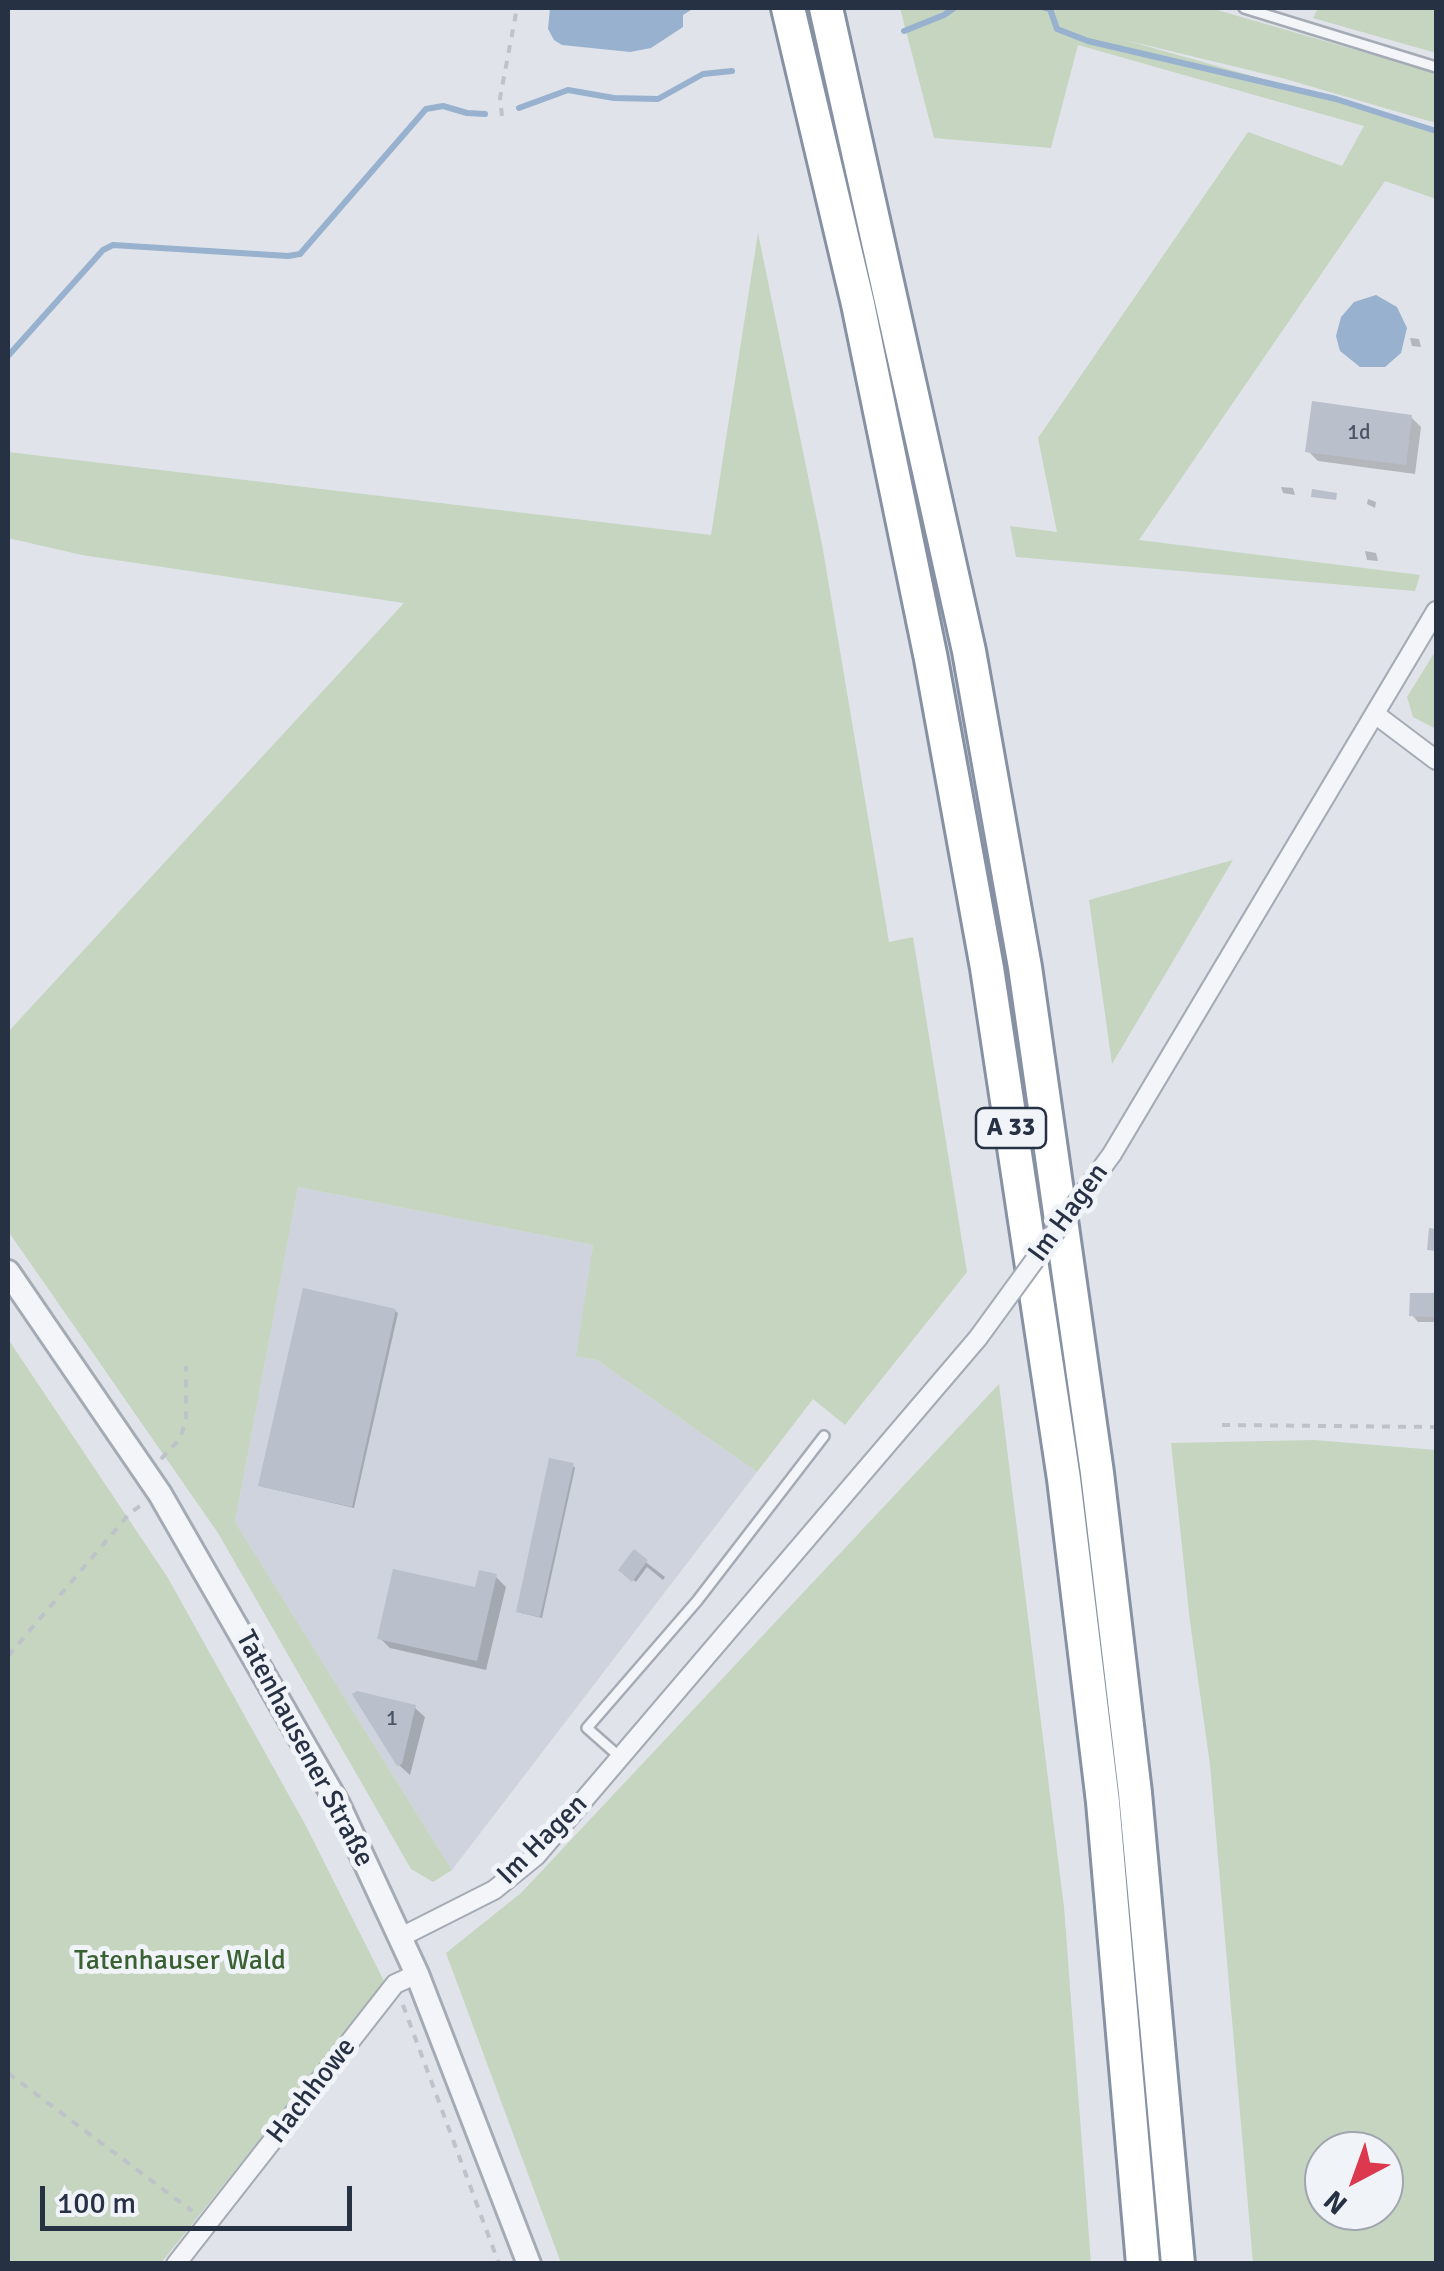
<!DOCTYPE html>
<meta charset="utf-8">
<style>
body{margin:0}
#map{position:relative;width:1444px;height:2271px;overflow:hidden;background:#e0e4ea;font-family:Signika,sans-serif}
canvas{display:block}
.frame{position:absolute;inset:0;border:10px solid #273144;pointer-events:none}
.north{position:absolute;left:1304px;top:2131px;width:100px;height:100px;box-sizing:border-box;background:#f0f3f8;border:2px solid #a0a5b0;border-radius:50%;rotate:221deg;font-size:28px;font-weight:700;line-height:40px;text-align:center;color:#273144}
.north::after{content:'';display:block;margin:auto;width:35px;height:45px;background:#dc384e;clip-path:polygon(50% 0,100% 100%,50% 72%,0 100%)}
.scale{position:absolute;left:40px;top:2186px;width:312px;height:45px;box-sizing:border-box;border:5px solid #273144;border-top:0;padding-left:12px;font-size:30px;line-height:35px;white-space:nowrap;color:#273144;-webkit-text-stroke:8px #f0f3f8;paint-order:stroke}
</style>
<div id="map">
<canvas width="1444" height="2271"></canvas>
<div class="frame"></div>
<div class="north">N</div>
<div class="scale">100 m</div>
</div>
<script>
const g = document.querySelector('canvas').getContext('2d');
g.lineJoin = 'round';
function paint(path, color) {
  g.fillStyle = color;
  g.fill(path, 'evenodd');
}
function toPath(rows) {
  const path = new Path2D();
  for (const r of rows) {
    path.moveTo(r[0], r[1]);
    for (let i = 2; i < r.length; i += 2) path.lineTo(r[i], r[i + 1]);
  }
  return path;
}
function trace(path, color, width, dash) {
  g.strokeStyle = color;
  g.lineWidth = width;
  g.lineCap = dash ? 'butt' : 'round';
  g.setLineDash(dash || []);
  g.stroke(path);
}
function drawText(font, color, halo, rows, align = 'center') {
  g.font = font + ' Signika,sans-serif';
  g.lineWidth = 10;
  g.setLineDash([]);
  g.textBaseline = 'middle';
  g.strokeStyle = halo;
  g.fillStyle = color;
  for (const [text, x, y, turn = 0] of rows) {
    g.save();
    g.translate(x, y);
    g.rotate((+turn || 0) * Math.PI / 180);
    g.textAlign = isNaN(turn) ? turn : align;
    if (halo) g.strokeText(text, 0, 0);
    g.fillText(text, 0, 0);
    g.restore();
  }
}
paint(toPath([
 [298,1187,593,1245,577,1356,597,1360,757,1472,452,1870,235,1522]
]), '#ced3dd');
paint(toPath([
 [900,8,1210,8,1436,73,1436,123,1282,78,1125,40,1436,128,1436,199,1385,181,1139,540,1420,575,1415,591,1016,557,1010,526,1057,532,1038,438,1248,132,1342,166,1364,126,1078,45,1051,148,934,138],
 [1318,8,1436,8,1436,53,1313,18],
 [758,233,822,544,889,942,913,937,967,1272,845,1425,813,1399,757,1472,597,1360,576,1356,593,1245,298,1187,235,1522,452,1870,433,1882,411,1869,218,1533,8,1231,8,1032,404,603,82,555,8,538,8,452,711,535],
 [1436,650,1436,729,1413,717,1407,697],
 [1233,860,1112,1064,1089,900],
 [8,1339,168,1578,306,1826,385,1983,161,2263,8,2263],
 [999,1384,1064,1907,1091,2263,561,2263,446,1953,521,1893],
 [1314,1440,1436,1450,1436,2263,1253,2263,1210,1765,1190,1622,1171,1443],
 [1324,2151,1384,2151,1384,2211,1324,2211]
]), '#c5d5c0');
paint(toPath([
 [550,8,694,8,683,15,683,27,651,48,630,52,562,45,554,40,548,29],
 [1376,295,1397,307,1407,328,1401,353,1385,367,1360,367,1340,351,1336,336,1341,317,1354,302]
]), '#97b1ce');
paint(toPath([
 [1410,338,1419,339,1421,347,1412,346],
 [1411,417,1421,427,1415,474,1318,461,1308,451],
 [1281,487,1293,488,1295,495,1283,493],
 [1368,499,1376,502,1375,508,1367,504],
 [1365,551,1376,553,1378,561,1367,560],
 [1412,1295,1436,1296,1436,1322,1418,1322,1412,1315],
 [395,1311,398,1313,354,1508,264,1487,261,1485],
 [573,1466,575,1468,542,1618,521,1613,518,1611],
 [634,1553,665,1577,663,1580,647,1567,636,1582,621,1570],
 [495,1576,506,1587,486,1670,390,1648,380,1638],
 [414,1707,425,1717,410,1775,399,1765]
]), '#0003');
trace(toPath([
 [1045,8,1050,9,1057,29,1088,41,1336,99,1436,131],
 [904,31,944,15,954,8],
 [519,108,568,90,614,98,658,99,703,74,732,71],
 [8,356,103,250,113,245,288,256,300,254,426,109,443,106,467,113,485,114]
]), '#97b1ce', 6);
paint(toPath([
 [1312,401,1412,415,1406,465,1305,452],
 [1312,489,1337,493,1336,500,1311,497],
 [1429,1228,1436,1229,1436,1251,1427,1250],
 [303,1288,396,1309,352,1507,258,1486],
 [1410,1293,1436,1293,1436,1317,1409,1316],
 [549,1458,574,1463,540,1617,516,1612],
 [634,1549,648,1560,632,1582,618,1570],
 [393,1569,475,1587,479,1570,497,1574,477,1661,377,1639],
 [357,1691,416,1705,402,1764,397,1766,352,1694]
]), '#b9c0cb');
const service = toPath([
 [1244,8,1436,67],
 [621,1758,587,1728,697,1601,824,1436]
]);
const minor = toPath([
 [1375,714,1436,760],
 [1112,1154,1436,611],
 [401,1937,494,1890,536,1856,978,1338],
 [176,2264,395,1984,417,1974]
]);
const tertiary = toPath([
 [8,1272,160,1494,338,1804,417,1974,529,2264]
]);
const motorway = toPath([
 [788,8,858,304,931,659,987,968,1064,1479,1103,1802,1143,2264],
 [826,8,969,651,1025,967,1097,1473,1135,1793,1178,2264]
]);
trace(service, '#a5abb5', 14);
trace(minor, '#a5abb5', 22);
trace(tertiary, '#a5abb5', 28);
trace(motorway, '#8691a3', 38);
trace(toPath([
 [502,116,500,98,517,8],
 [1222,1425,1436,1427],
 [161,1459,180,1439,186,1419,186,1366],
 [8,1656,130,1513,140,1506],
 [403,2005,499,2264],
 [8,2073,192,2211]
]), '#bec2c9', 4, [8, 8]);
trace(service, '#f3f5f8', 9);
trace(minor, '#f3f5f8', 18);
trace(tertiary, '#f3f5f8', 22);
trace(motorway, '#fff', 32);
const minorBridge = toPath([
 [978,1338,1112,1154]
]);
trace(minorBridge, '#a5abb5', 22, []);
trace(minorBridge, '#f3f5f8', 18);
drawText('22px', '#4c5566', null, [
 ["1d",1359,433],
 ["1",392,1719]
]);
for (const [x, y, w] of [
 [1011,1128,70]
]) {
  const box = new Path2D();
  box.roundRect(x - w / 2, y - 20, w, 40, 8);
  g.fillStyle = '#f0f3f8';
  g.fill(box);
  trace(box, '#273144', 2.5);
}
drawText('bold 25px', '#273144', null, [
 ["A 33",1011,1128]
]);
drawText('28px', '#273144', '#f0f3f8', [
 ["Im Hagen",1069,1213,-54],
 ["Tatenhausener Straße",304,1749,62],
 ["Im Hagen",543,1840,-45],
 ["Hachhowe",312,2091,-52]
]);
drawText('28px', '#3a6132', '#f0f3f8', [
 ["Tatenhauser Wald",180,1962]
]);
</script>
